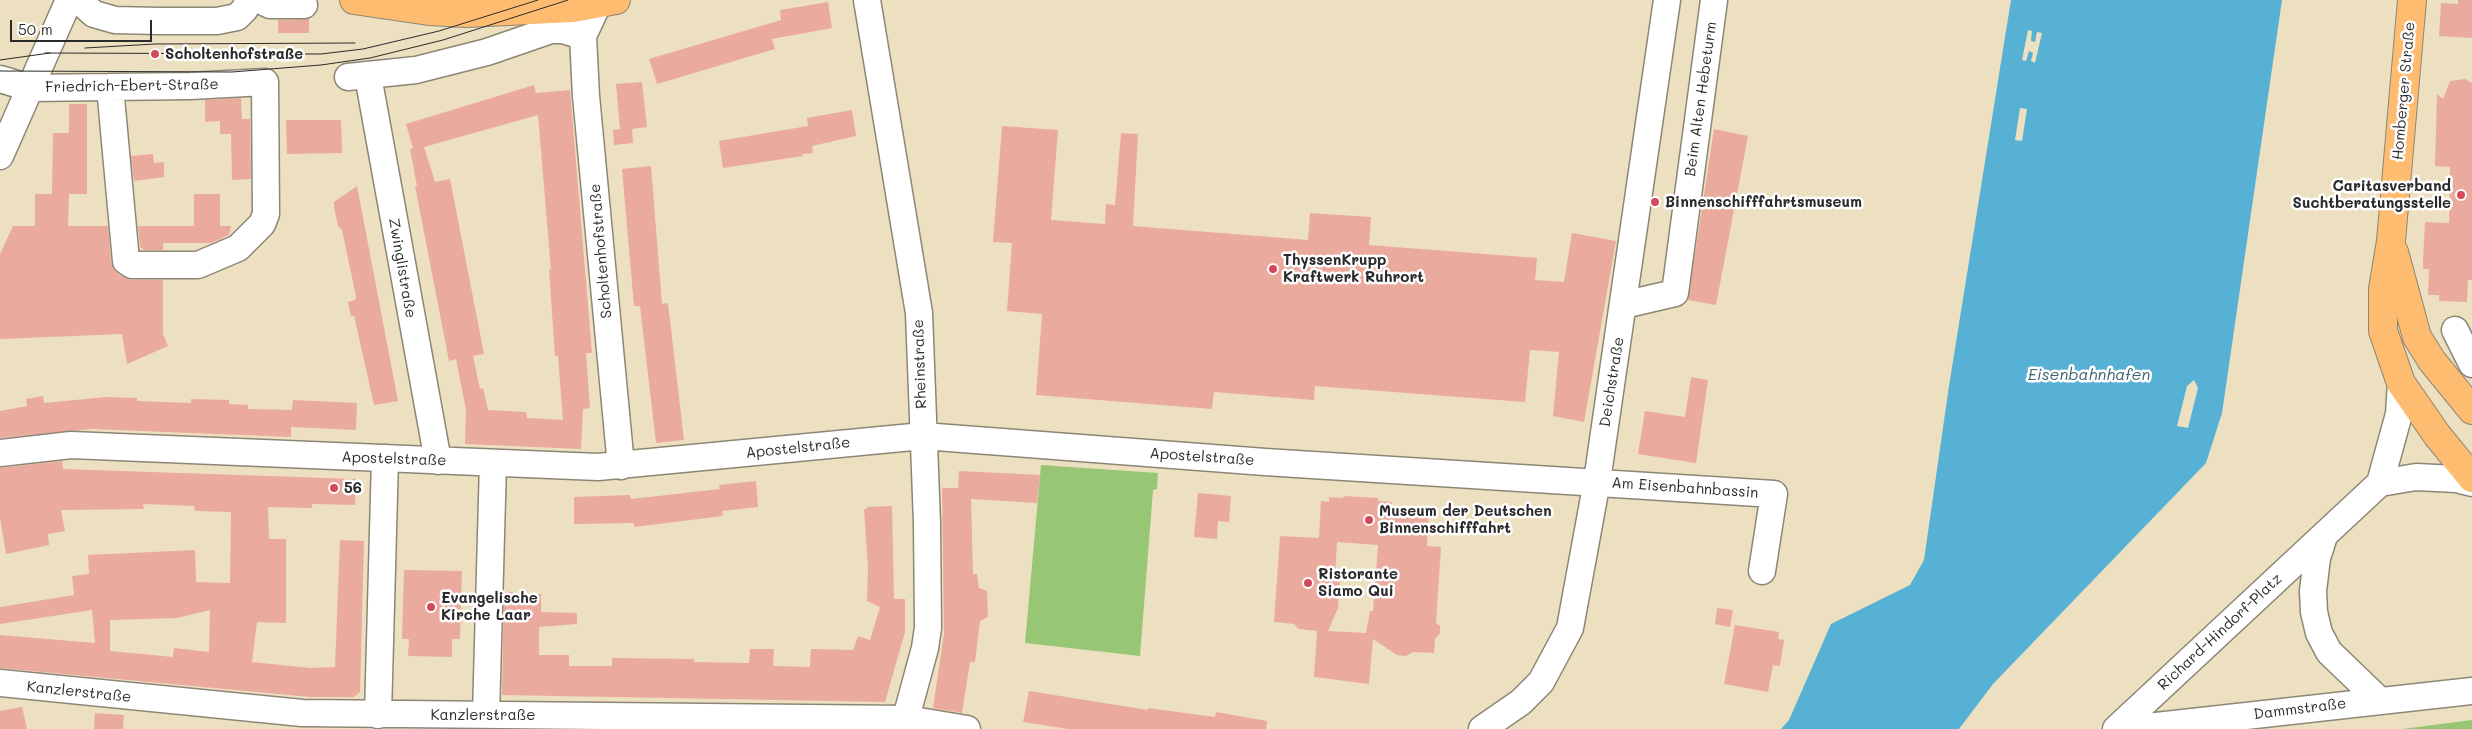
<!DOCTYPE html>
<meta charset="utf-8">
<style>
body{margin:0}
#map{position:relative;width:2472px;height:729px;overflow:hidden;background:#ede0c0;font-family:Mali,sans-serif}
canvas{display:block}
.scale{position:absolute;left:10px;top:20px;width:142px;height:22px;box-sizing:border-box;border:2px solid #2b2b2b;border-top:0;padding-left:6px;font-size:15px;line-height:18px;white-space:nowrap;color:#2b2b2b;-webkit-text-stroke:4px #fff;paint-order:stroke}
</style>
<div id="map">
<canvas width="2472" height="729"></canvas>
<div class="scale">50 m</div>
</div>
<script>
const g = document.querySelector('canvas').getContext('2d');
g.lineJoin = 'round';
function paint(path, color) {
  g.fillStyle = color;
  g.fill(path, 'evenodd');
}
function toPath(rows) {
  const path = new Path2D();
  for (const r of rows) {
    path.moveTo(r[0], r[1]);
    for (let i = 2; i < r.length; i += 2) path.lineTo(r[i], r[i + 1]);
  }
  return path;
}
function trace(path, color, width, dash) {
  g.strokeStyle = color;
  g.lineWidth = width;
  g.lineCap = dash ? 'butt' : 'round';
  g.setLineDash(dash || []);
  g.stroke(path);
}
function drawText(font, color, halo, rows, align = 'center') {
  g.font = font + ' Mali,sans-serif';
  g.lineWidth = 5;
  g.setLineDash([]);
  g.textBaseline = 'middle';
  g.strokeStyle = halo;
  g.fillStyle = color;
  for (const [text, x, y, turn = 0] of rows) {
    g.save();
    g.translate(x, y);
    g.rotate((+turn || 0) * Math.PI / 180);
    g.textAlign = isNaN(turn) ? turn : align;
    if (halo) g.strokeText(text, 0, 0);
    g.fillText(text, 0, 0);
    g.restore();
  }
}
paint(toPath([
 [1041,465,1158,473,1157,489,1153,490,1140,656,1025,643],
 [2472,720,2472,729,2402,729]
]), '#97c675');
paint(toPath([
 [2011,0,2282,0,2222,413,2206,463,1993,684,1959,729,1781,729,1789,720,1831,624,1910,585,1924,560,1949,386]
]), '#56b1d4');
paint(toPath([
 [2028,30,2032,31,2031,41,2035,42,2037,32,2042,33,2035,63,2031,61,2033,53,2029,51,2026,61,2022,60],
 [2020,108,2027,109,2022,141,2015,140],
 [2194,380,2198,388,2188,428,2177,426,2187,386]
]), '#ede0c0');
paint(toPath([
 [2458,0,2472,0,2472,38,2439,36,2441,3,2458,4],
 [828,2,832,28,772,39,775,49,657,84,649,59,781,20,780,10],
 [309,19,309,33,278,33,278,20],
 [2465,79,2472,83,2472,280,2468,280,2467,302,2439,301,2439,295,2428,295,2429,269,2423,269,2423,259,2425,222,2449,223,2450,167,2435,166,2437,94,2443,99,2450,81],
 [642,82,647,127,632,129,633,143,614,145,613,130,620,129,616,84],
 [534,85,536,93,570,90,592,353,586,353,590,408,583,409,581,449,465,444,466,410,456,359,449,361,415,186,417,186,410,149,413,148,406,124],
 [538,115,551,270,549,270,555,356,558,356,563,420,527,418,526,412,488,410,483,388,480,389,473,356,484,354,450,179,435,182,424,147],
 [241,98,242,119,250,119,251,179,232,180,231,134,220,134,220,121,205,122,205,100],
 [69,104,87,104,87,194,69,194,68,226,108,226,111,262,118,274,132,280,163,280,163,334,168,346,127,364,122,334,0,339,0,254,13,226,35,226,35,194,52,194,53,133,69,133],
 [852,110,856,136,812,146,813,153,802,154,803,156,723,168,719,141,808,126,807,118],
 [286,120,341,120,342,153,287,154],
 [1002,126,1058,130,1051,220,1105,224,1106,204,1115,205,1121,133,1138,134,1133,226,1308,240,1310,213,1371,217,1369,245,1537,258,1535,280,1564,282,1572,233,1616,241,1584,422,1553,416,1559,352,1530,350,1525,402,1315,386,1314,400,1214,392,1212,409,1036,395,1042,314,1007,311,1012,243,993,242],
 [1714,129,1748,136,1716,305,1688,300],
 [153,154,154,163,164,162,164,177,134,181,131,156],
 [651,166,662,304,668,303,684,440,656,443,640,306,634,306,622,169],
 [357,186,398,401,374,405,354,316,351,316,348,302,355,300,356,296,342,230,338,226,334,207,334,202],
 [194,194,220,194,220,226,231,226,229,235,211,243,163,243,163,250,144,250,140,247,138,226,194,226],
 [1691,377,1708,380,1696,463,1638,454,1645,411,1685,417],
 [43,396,44,403,106,397,137,398,137,401,191,403,191,399,229,400,229,404,248,405,248,409,292,410,293,400,357,403,356,430,291,427,291,437,91,429,0,438,0,411,27,406,26,399],
 [62,461,63,469,356,479,355,505,312,504,312,508,268,507,269,539,286,539,286,623,257,622,252,662,310,668,335,667,340,540,364,541,360,692,354,697,310,697,0,668,0,635,95,643,92,610,0,624,0,607,74,595,72,576,89,574,88,555,195,550,196,582,230,583,231,512,195,511,194,506,143,504,144,509,61,510,65,531,48,534,49,545,6,554,0,518,0,468],
 [210,610,209,652,174,648,173,657,110,651,110,620,177,618],
 [959,471,1040,475,1037,503,971,499,973,574,977,574,979,588,987,591,988,617,980,621,975,662,970,662,962,713,933,708,944,633,942,488,958,488],
 [756,481,758,507,722,511,723,516,634,527,634,523,574,524,574,497,630,495,631,499,720,489,719,485],
 [1198,493,1231,496,1229,522,1218,521,1217,539,1194,537],
 [1344,496,1378,498,1378,501,1392,502,1392,506,1429,509,1427,546,1441,547,1436,623,1440,626,1440,633,1435,639,1434,653,1413,652,1406,656,1397,655,1373,639,1369,684,1314,677,1317,631,1299,629,1294,624,1274,622,1280,536,1319,538,1321,501,1329,502,1329,497,1343,498],
 [1337,542,1378,545,1373,611,1370,611,1366,633,1328,631,1338,608,1340,578,1335,577],
 [892,506,894,599,905,599,905,632,885,702,502,695,504,592,541,594,541,612,577,613,577,624,539,627,539,655,569,655,569,666,612,666,612,658,694,659,694,662,749,663,750,649,774,649,773,666,810,667,811,649,853,650,858,636,870,640,880,607,867,601,868,567,864,509,867,509,867,507],
 [404,570,462,571,460,639,452,639,452,657,408,656,409,639,402,639],
 [1717,608,1733,610,1730,627,1715,624],
 [1735,625,1779,632,1778,639,1784,640,1780,666,1773,665,1768,692,1724,684],
 [1029,691,1148,710,1148,708,1215,717,1216,712,1267,721,1266,729,1068,729,1023,722],
 [22,707,27,729,0,729,0,711],
 [95,713,124,715,123,729,94,729]
]), '#ebaa9e');
const minor = toPath([
 [78,0,94,14,115,20,159,21,217,21,237,17,245,9,248,0],
 [259,0,270,5,304,5],
 [867,0,919,313,927,523,928,628,925,648,903,729],
 [598,4,583,36,586,96,621,466],
 [368,76,438,461],
 [348,77,416,70,487,52,551,30,563,30,583,36],
 [0,79,30,88,190,86,265,82,266,214,262,224,238,248,198,265,132,265,126,261,110,87],
 [0,156,69,0],
 [1623,305,1675,293,1714,0],
 [2455,330,2472,364],
 [0,453,71,445,598,467,923,436,1265,462,1774,494,1762,571],
 [2380,483,2416,477,2456,479,2472,483],
 [2324,536,2317,558,2313,591,2314,612,2319,633,2329,652,2379,700],
 [0,683,302,713,907,719,967,729],
 [378,715,385,458],
 [486,715,493,463],
 [1482,729,1521,702,1541,682,1570,628,1597,481,1667,0],
 [2116,729,2380,483,2399,414,2401,383],
 [2129,729,2472,691]
]);
const major = toPath([
 [354,0,429,11,465,13,573,8,616,0],
 [2412,0,2391,241,2383,289,2383,331,2401,383,2437,435,2472,478],
 [2394,252,2417,337,2432,361,2472,410]
]);
trace(minor, '#8c8676', 29);
trace(major, '#8c8676', 30);
trace(minor, '#fff', 26);
trace(major, '#febc70', 28);
trace(toPath([
 [85,48,155,44,355,43],
 [45,53,321,54,363,49,439,31,538,0],
 [0,60,50,53],
 [0,71,232,72,321,65,370,58,443,40,568,0]
]), '#2b2b2b', 1);
for (const [x, y, r, color] of [
 [155,54,5,"#d1495b"],
 [2461,195,5,"#d1495b"],
 [1655,202,5,"#d1495b"],
 [1273,269,5,"#d1495b"],
 [334,488,5,"#d1495b"],
 [1369,520,5,"#d1495b"],
 [1308,583,5,"#d1495b"],
 [431,607,5,"#d1495b"]
]) {
  const dot = new Path2D();
  dot.arc(x, y, r, 0, 2 * Math.PI);
  g.fillStyle = color;
  g.fill(dot);
  trace(dot, '#fff', 2);
}
drawText('bold 15px', '#2b2b2b', '#fff', [
 ["Scholtenhofstraße",165,54],
 ["Caritasverband",2451,186,"right"],
 ["Suchtberatungsstelle",2451,203,"right"],
 ["Binnenschifffahrtsmuseum",1665,202],
 ["ThyssenKrupp",1283,260],
 ["Kraftwerk Ruhrort",1283,277],
 ["56",344,488],
 ["Museum der Deutschen",1379,511],
 ["Binnenschifffahrt",1379,528],
 ["Ristorante",1318,574],
 ["Siamo Qui",1318,591],
 ["Evangelische",441,598],
 ["Kirche Laar",441,615]
], 'left');
drawText('15px', '#2b2b2b', '#fff', [
 ["Friedrich-Ebert-Straße",132,86,-1],
 ["Homberger Straße",2404,91,-85],
 ["Beim Alten Hebeturm",1701,99,-82],
 ["Scholtenhofstraße",601,251,-95],
 ["Zwinglistraße",402,268,80],
 ["Rheinstraße",920,364,-92],
 ["Deichstraße",1612,382,-81],
 ["Apostelstraße",798,448,-6],
 ["Apostelstraße",1202,457,4],
 ["Apostelstraße",394,459,2],
 ["Am Eisenbahnbassin",1685,488,4],
 ["Richard-Hindorf-Platz",2220,632,-43],
 ["Kanzlerstraße",79,692,6],
 ["Dammstraße",2300,709,-7],
 ["Kanzlerstraße",483,715]
]);
drawText('italic 16px', '#3c616f', '#fff', [
 ["Eisenbahnhafen",2089,375]
]);
</script>
